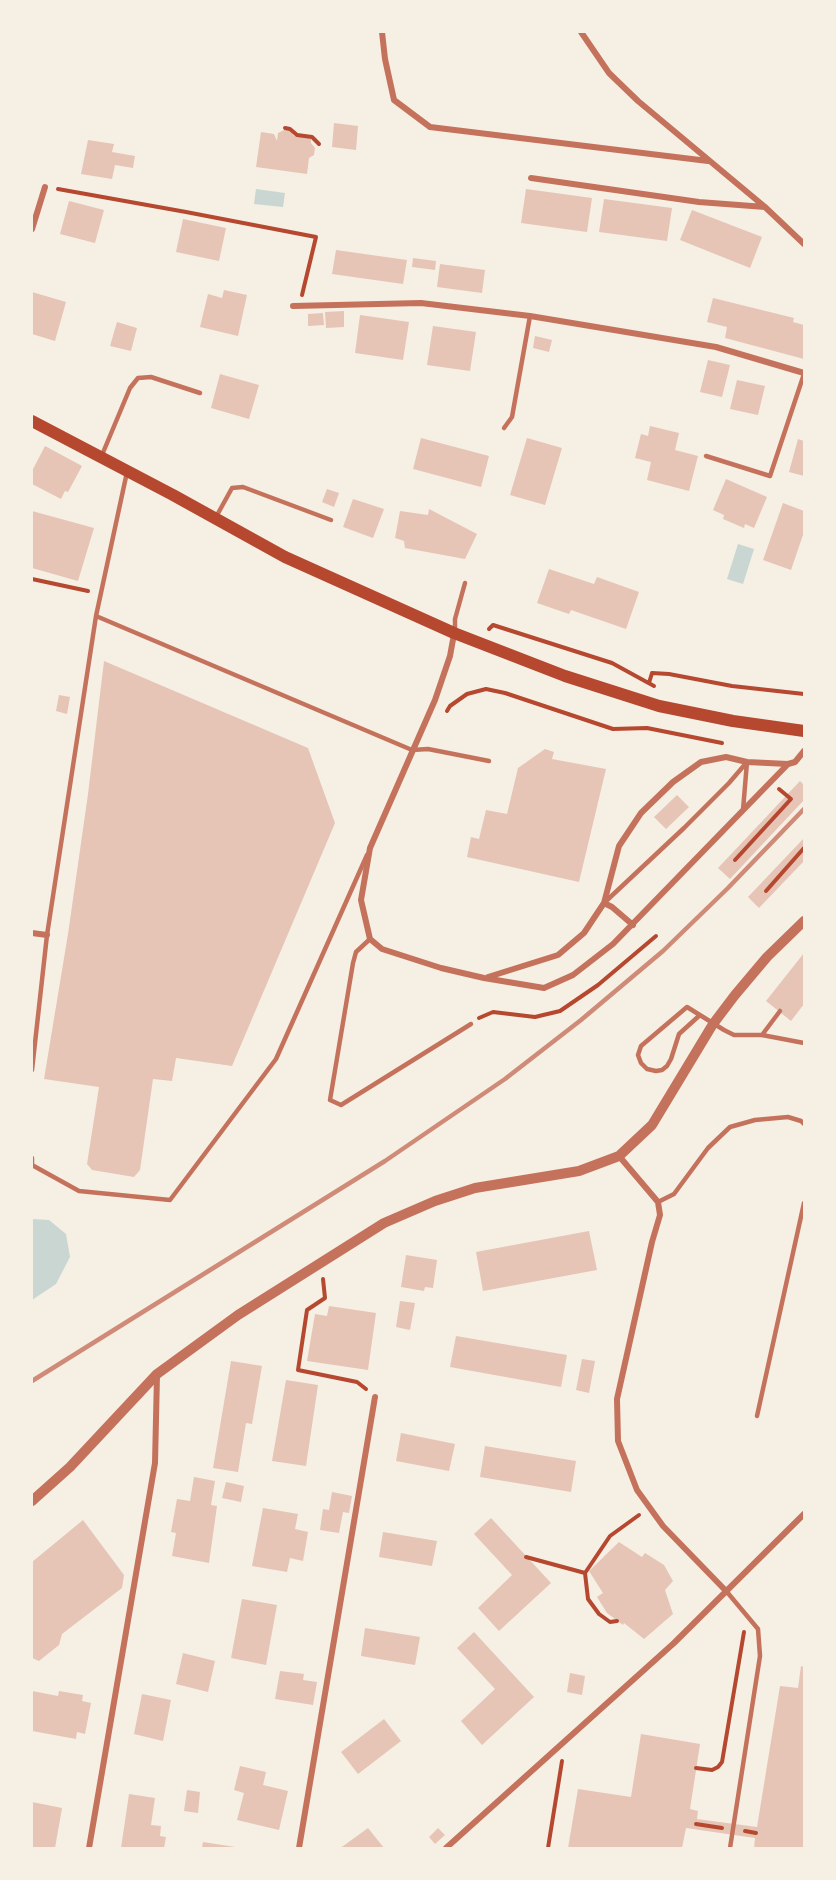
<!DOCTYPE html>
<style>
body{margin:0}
#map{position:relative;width:836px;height:1880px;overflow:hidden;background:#f6efe4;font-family:Spectral,serif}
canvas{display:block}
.frame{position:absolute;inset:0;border:33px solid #f6efe4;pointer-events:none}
</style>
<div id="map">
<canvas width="836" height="1880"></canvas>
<div class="frame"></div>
</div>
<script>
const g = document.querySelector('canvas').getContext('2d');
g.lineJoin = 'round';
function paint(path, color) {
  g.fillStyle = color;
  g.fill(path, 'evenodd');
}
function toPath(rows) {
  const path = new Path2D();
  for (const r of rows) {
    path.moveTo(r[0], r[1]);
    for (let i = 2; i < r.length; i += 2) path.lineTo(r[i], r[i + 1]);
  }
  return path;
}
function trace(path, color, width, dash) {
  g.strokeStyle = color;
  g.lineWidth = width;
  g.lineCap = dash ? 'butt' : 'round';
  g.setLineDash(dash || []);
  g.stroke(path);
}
paint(toPath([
 [256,189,285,193,283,207,254,204],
 [738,544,754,549,743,584,727,579],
 [32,1219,49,1220,66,1234,70,1257,56,1284,32,1300]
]), '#c9d6d2');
paint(toPath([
 [334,123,358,126,356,150,332,147],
 [284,130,289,130,294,136,311,138,311,143,315,148,314,155,309,158,307,174,256,167,261,132,274,134,277,141,278,133],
 [88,140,114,144,112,152,135,156,133,168,115,165,112,179,81,174],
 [526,189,592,198,587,232,521,223],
 [604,199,672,208,667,241,599,232],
 [69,201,104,210,95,243,60,234],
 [692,210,762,237,750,268,680,240],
 [183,219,226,228,219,261,176,252],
 [336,250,407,260,403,284,332,274],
 [413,258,436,261,435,270,412,267],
 [440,264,485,270,482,293,437,287],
 [224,290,247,295,238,336,200,327,208,294,222,298],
 [32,292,66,302,55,341,32,334],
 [713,298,794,318,793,322,804,325,804,359,725,338,727,327,707,322],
 [344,311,344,327,326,328,325,312],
 [323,313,324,325,308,326,308,314],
 [360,315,409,322,403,360,355,353],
 [117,322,137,328,131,351,110,346],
 [433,326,476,332,470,371,427,365],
 [535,336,552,340,549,352,533,348],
 [708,360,730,365,722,397,700,392],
 [220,374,259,385,249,419,211,408],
 [737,380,765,386,758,415,730,409],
 [650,426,679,433,675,450,698,456,689,491,647,480,651,462,635,458,641,434,648,436],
 [421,438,489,456,481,487,413,469],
 [527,438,562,448,545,505,510,495],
 [798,439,804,441,804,476,789,472],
 [45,446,82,466,68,492,65,491,61,499,32,484,32,471],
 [726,479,767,497,754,528,745,524,744,528,723,519,724,515,713,510],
 [327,489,339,493,334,507,322,502],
 [353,499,384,509,373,538,343,527],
 [783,503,804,511,804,532,791,570,763,560],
 [429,509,477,534,465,559,405,548,404,541,395,538,400,511,428,515],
 [32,511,94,528,78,581,32,568],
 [549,569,594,584,597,577,639,592,626,629,571,610,569,614,537,603],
 [104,661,308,748,335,823,232,1066,176,1058,172,1081,153,1079,140,1170,134,1177,92,1170,87,1164,99,1087,44,1079,68,934,88,794],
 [59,695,70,697,67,714,56,711],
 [545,749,554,752,552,759,606,769,579,882,467,857,471,837,479,839,486,810,507,814,518,768],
 [800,781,804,785,804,800,730,879,718,868],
 [677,795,689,807,666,829,654,817],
 [804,838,804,861,759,908,748,897],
 [804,953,804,1004,791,1021,766,1001],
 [589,1231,597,1270,483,1291,476,1252],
 [406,1255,437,1260,433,1288,425,1287,424,1291,401,1287],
 [400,1301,415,1303,410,1330,396,1327],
 [329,1306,376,1313,368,1370,307,1361,315,1314,327,1316],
 [456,1336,567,1355,561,1387,450,1367],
 [582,1359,595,1361,589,1393,576,1390],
 [231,1361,262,1366,252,1424,246,1423,238,1472,213,1468],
 [286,1380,318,1385,306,1466,272,1461],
 [401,1433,455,1444,449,1471,396,1461],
 [485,1446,576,1461,571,1492,480,1477],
 [194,1477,215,1481,211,1505,217,1506,209,1563,172,1556,176,1533,171,1532,177,1499,190,1501],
 [226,1482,244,1486,241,1502,222,1498],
 [332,1492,352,1496,349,1513,343,1512,339,1533,320,1530,323,1509,329,1510],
 [263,1508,298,1514,295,1529,308,1532,303,1561,290,1558,287,1572,252,1566],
 [491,1518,551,1583,499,1631,478,1608,512,1575,474,1534],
 [83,1520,124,1575,122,1588,62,1634,59,1645,39,1661,32,1658,32,1562],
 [383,1532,437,1541,432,1566,379,1557],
 [619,1542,642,1557,645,1553,664,1565,673,1581,665,1590,673,1614,644,1639,624,1623,623,1625,607,1613,597,1597,603,1593,589,1571],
 [242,1599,277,1605,266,1665,231,1658],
 [365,1628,420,1637,415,1665,361,1656],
 [474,1632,534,1697,482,1745,461,1721,495,1689,457,1648],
 [183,1653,215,1661,208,1692,176,1684],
 [801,1666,804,1667,804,1848,754,1848,755,1838,686,1828,682,1848,568,1848,578,1789,631,1797,641,1734,700,1744,690,1809,698,1811,697,1819,757,1827,780,1686,798,1688],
 [280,1671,304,1674,303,1680,317,1682,313,1705,275,1699],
 [570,1673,585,1676,582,1695,567,1692],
 [32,1691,58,1696,59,1691,83,1695,82,1701,91,1703,85,1734,77,1732,76,1739,32,1731],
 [142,1694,171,1700,163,1741,134,1734],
 [384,1719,401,1741,358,1774,341,1752],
 [240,1766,266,1772,263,1785,288,1791,279,1830,237,1820,244,1793,234,1790],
 [187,1790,200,1792,198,1813,184,1811],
 [129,1794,155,1798,151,1825,161,1826,160,1836,166,1837,164,1848,121,1848],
 [32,1802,62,1808,55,1848,32,1848],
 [368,1828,384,1848,340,1848,346,1844],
 [438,1828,445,1835,435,1844,429,1837],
 [203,1842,235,1847,235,1848,202,1848]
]), '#e6c5b7');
trace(toPath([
 [285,128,290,129,297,135,312,137,319,144],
 [58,189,186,212,316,237,302,295],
 [32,579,88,591],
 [489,629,493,625,612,663,654,686],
 [649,683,652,673,669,674,732,686,804,694],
 [447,711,450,706,467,694,486,689,505,693,613,729,647,728,722,743],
 [735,860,791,799,779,789],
 [766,891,804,848],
 [479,1018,493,1012,535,1017,560,1011,598,985,656,936],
 [323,1279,325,1298,307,1310,298,1370,357,1382,366,1389],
 [526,1557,585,1573],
 [617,1621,610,1622,599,1614,588,1599,585,1573,610,1536,639,1515],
 [696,1768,712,1770,718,1767,722,1762,744,1632],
 [696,1824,722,1828],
 [745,1831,756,1833],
 [548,1848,562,1761]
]), '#b5482f', 4);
trace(toPath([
 [504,428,512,417,530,316],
 [102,455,130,388,138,378,151,377,200,393],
 [706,456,770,476,804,374],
 [216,517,232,488,243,487,331,520],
 [96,616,412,750,428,749,489,761],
 [455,630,455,619,465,583],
 [743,810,747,762],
 [604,903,684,828,729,783,747,762],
 [370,939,356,952,353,963,330,1100,341,1105,471,1024],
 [700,1015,679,1034,671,1059,667,1066,662,1070,656,1071,647,1069,641,1063,638,1055,641,1046,687,1007,724,1030,734,1035,762,1035,804,1043],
 [762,1035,780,1011],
 [32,1070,47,935,96,616,127,472],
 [32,1158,32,1165,79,1191,170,1200,276,1059,367,855],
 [658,1202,674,1194,708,1148,730,1127,755,1120,788,1117,801,1121,804,1124],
 [757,1416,804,1203],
 [727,1592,758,1629,760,1656,730,1848]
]), '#c5725c', 4.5);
trace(toPath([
 [382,32,385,59,394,100,430,127,708,161],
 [581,32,609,73,638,101,765,207,804,244],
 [531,178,699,202,765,207],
 [32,229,45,187],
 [293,306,421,303,530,316,716,347,804,373],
 [454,634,450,656,435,700,370,848,361,900,370,939,382,949,441,968,484,978,544,988,573,975,613,944,788,764,795,762,804,751],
 [604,903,612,907,633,925],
 [32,933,47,935],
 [488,977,558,955,584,933,604,903,619,846,641,813,673,782,701,762,726,757,747,762,788,764],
 [619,1156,658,1202,660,1215,652,1242,617,1399,618,1441,637,1490,663,1526,727,1592],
 [89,1848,155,1463,157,1375],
 [299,1848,375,1397],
 [446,1848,674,1643,804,1514]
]), '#c5725c', 6);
trace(toPath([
 [32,1501,70,1467,157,1374,238,1315,384,1223,435,1201,475,1188,579,1171,619,1156,652,1125,713,1024,735,995,767,957,804,921]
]), '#c5725c', 10);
trace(toPath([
 [32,421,173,495,285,557,454,633,565,676,659,706,733,721,804,731]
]), '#b5482f', 12);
trace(toPath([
 [32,1381,385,1161,505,1079,581,1020,663,951,728,888,804,809]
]), '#cf8b77', 4.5);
</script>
